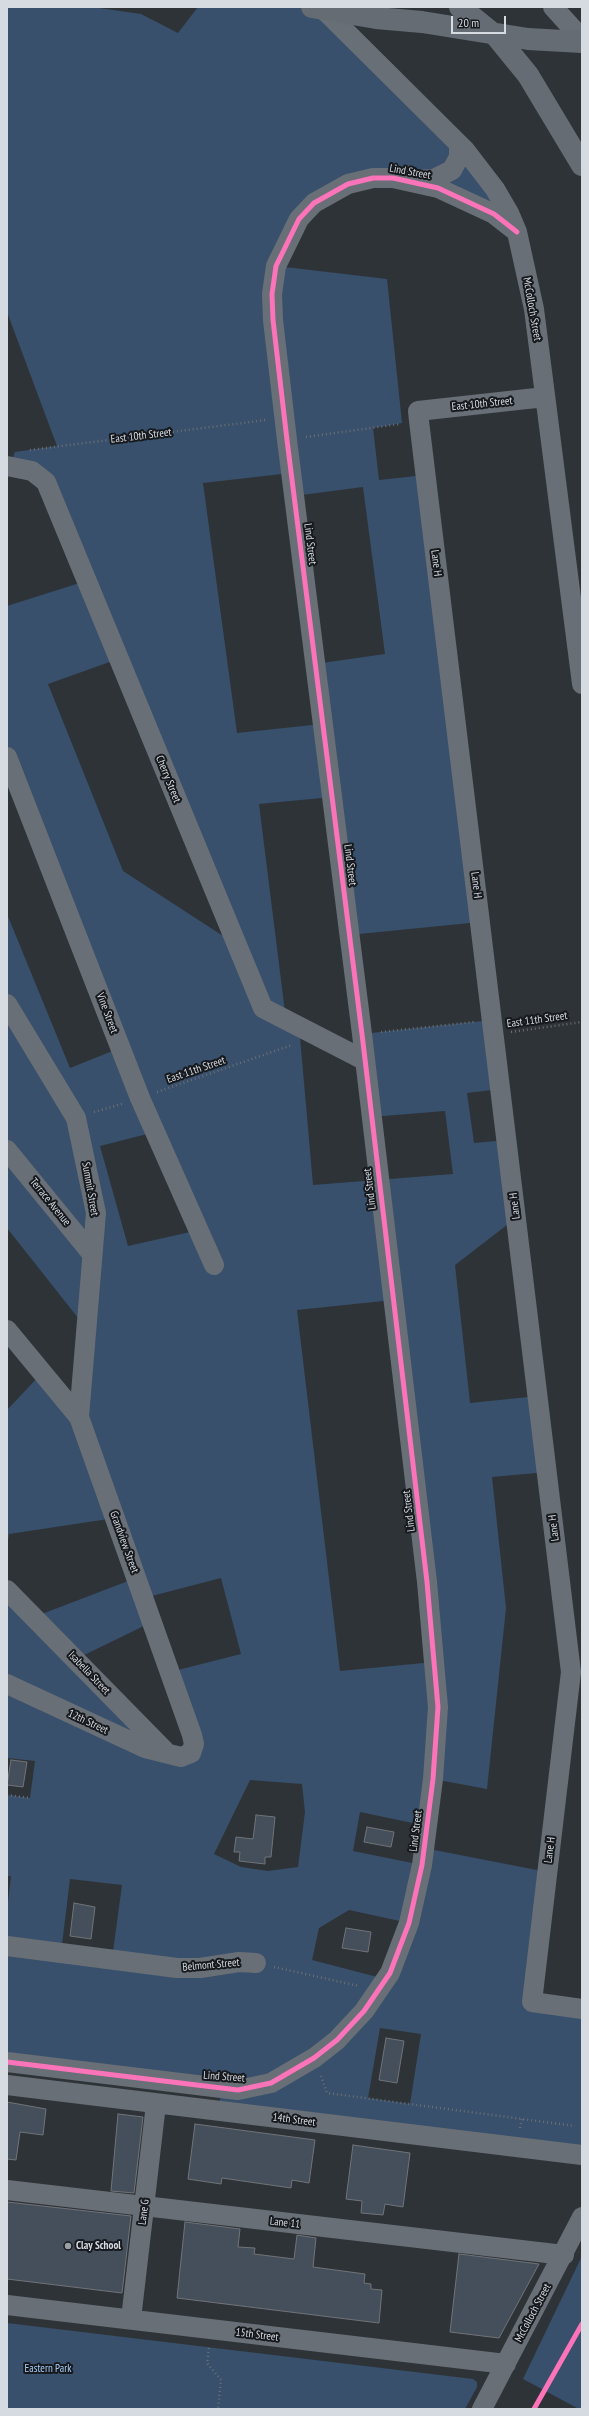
<!DOCTYPE html>
<style>
body{margin:0}
#map{position:relative;width:589px;height:2416px;overflow:hidden;background:#2e3338;font-family:"PT Sans Narrow",sans-serif}
canvas{display:block}
.frame{position:absolute;inset:0;border:8px solid #d6dbe1;pointer-events:none}
.scale{position:absolute;left:451px;top:16px;width:55px;height:18px;box-sizing:border-box;border:2px solid #d6dbe1;border-top:0;padding-left:5px;font-size:12px;line-height:14px;white-space:nowrap;color:#d6dbe1;-webkit-text-stroke:3px #16191d;paint-order:stroke}
</style>
<div id="map">
<canvas width="589" height="2416"></canvas>
<div class="frame"></div>
<div class="scale">20 m</div>
</div>
<script>
const g = document.querySelector('canvas').getContext('2d');
g.lineJoin = 'round';
function paint(path, color) {
  g.fillStyle = color;
  g.fill(path, 'evenodd');
}
function toPath(rows) {
  const path = new Path2D();
  for (const r of rows) {
    path.moveTo(r[0], r[1]);
    for (let i = 2; i < r.length; i += 2) path.lineTo(r[i], r[i + 1]);
  }
  return path;
}
function trace(path, color, width, dash) {
  g.strokeStyle = color;
  g.lineWidth = width;
  g.lineCap = dash ? 'butt' : 'round';
  g.setLineDash(dash || []);
  g.stroke(path);
}
function drawText(font, color, halo, rows, align = 'center') {
  g.font = font + ' "PT Sans Narrow",sans-serif';
  g.lineWidth = 4;
  g.setLineDash([]);
  g.textBaseline = 'middle';
  g.strokeStyle = halo;
  g.fillStyle = color;
  for (const [text, x, y, turn = 0] of rows) {
    g.save();
    g.translate(x, y);
    g.rotate((+turn || 0) * Math.PI / 180);
    g.textAlign = isNaN(turn) ? turn : align;
    if (halo) g.strokeText(text, 0, 0);
    g.fillText(text, 0, 0);
    g.restore();
  }
}
paint(toPath([
 [7,7,92,7,141,14,178,33,198,7,312,7,390,75,509,213,421,183,329,192,276,266,387,279,402,423,373,428,379,480,425,475,480,922,349,935,332,797,259,804,286,1020,299,1026,313,1185,453,1174,445,1111,371,1117,362,1034,492,1020,500,1089,467,1093,474,1143,507,1140,516,1218,455,1265,470,1403,538,1396,547,1472,492,1477,506,1608,487,1789,433,1779,427,1826,360,1812,353,1851,422,1865,424,1848,547,1872,532,2002,582,2009,582,2155,218,2111,222,2088,7,2062,7,1911,11,1876,7,1876,7,1795,30,1798,35,1761,7,1758,7,1590,34,1617,136,1578,115,1518,9,1534,7,1548,7,1410,42,1373,79,1417,86,1328,7,1228,7,914,70,1068,120,1048,7,757,7,606,86,581,46,482,10,466,15,452,57,446,7,312],
 [291,473,294,496,363,487,385,654,315,664,322,724,237,733,203,483],
 [118,659,237,945,123,871,48,684],
 [155,1132,199,1230,128,1246,100,1146],
 [393,1300,434,1662,340,1671,297,1310],
 [221,1578,241,1654,170,1672,190,1753,170,1756,76,1659,152,1622,144,1598],
 [250,1780,302,1784,305,1812,298,1867,268,1871,241,1867,214,1854],
 [70,1879,122,1885,112,1959,61,1953],
 [349,1910,409,1923,385,1979,312,1960,319,1928],
 [380,2028,421,2034,410,2104,368,2098],
 [582,2256,582,2409,579,2409,523,2379],
 [7,2323,473,2379,477,2382,477,2387,465,2409,7,2409]
]), '#38506c');
const building = toPath([
 [11,1760,27,1762,23,1787,7,1785,11,1760],
 [256,1815,275,1817,271,1857,265,1857,265,1864,239,1861,240,1852,234,1852,236,1837,253,1839,256,1815],
 [367,1827,394,1832,391,1847,364,1842,367,1827],
 [74,1903,95,1907,91,1939,70,1936,74,1903],
 [346,1928,371,1932,368,1952,342,1948,346,1928],
 [386,2038,404,2041,397,2083,379,2080,386,2038],
 [7,2102,46,2109,43,2135,20,2132,16,2160,7,2159,7,2102],
 [118,2114,143,2117,134,2193,111,2191,118,2114],
 [195,2124,315,2140,309,2183,292,2180,291,2188,222,2178,221,2184,188,2179,195,2124],
 [353,2145,410,2153,403,2207,385,2204,383,2215,361,2213,362,2201,346,2199,353,2145],
 [7,2202,131,2216,122,2293,7,2279,7,2202],
 [185,2222,240,2229,238,2247,255,2248,254,2254,294,2259,297,2235,316,2238,313,2267,365,2274,364,2283,371,2284,371,2289,382,2290,379,2323,177,2298,185,2222],
 [459,2254,539,2264,499,2338,450,2332,459,2254]
]);
paint(building, '#454f5b');
trace(building, '#707478', 1);
trace(toPath([
 [306,437,400,424],
 [30,450,266,420],
 [381,1032,474,1022],
 [511,1032,582,1022],
 [157,1092,292,1045],
 [94,1112,122,1104],
 [7,1795,30,1798],
 [274,1967,359,1986],
 [321,2076,327,2093,575,2126],
 [520,2128,522,2119],
 [209,2348,207,2363,221,2380,218,2409]
]), '#6a6e74', 2.5, [1, 3]);
trace(toPath([
 [321,7,465,150,495,189,509,213,517,232,534,309,582,684],
 [553,7,582,39],
 [418,180,434,179,452,170,459,157,459,144],
 [545,397,418,411,419,421,571,1672,532,2002,582,2009],
 [7,466,32,471,46,482,263,1008,364,1060],
 [7,757,140,1098,214,1265],
 [7,1004,76,1118,96,1213,79,1417],
 [7,1150,92,1254],
 [7,1330,79,1417,192,1735,194,1744,191,1753,181,1757,145,1748,7,1684],
 [7,1590,167,1753],
 [7,1946,177,1968,200,1968,239,1962,256,1963],
 [7,2062,238,2090,271,2083,314,2058,337,2040,364,2011,390,1973,409,1923,422,1865,433,1779,438,1707,434,1662,427,1582,362,1034,287,440,273,320,272,294,276,266,299,219,314,203,348,184,373,178,393,178,438,188,494,214,517,232],
 [7,2085,582,2155],
 [7,2190,564,2255],
 [7,2305,506,2364],
 [131,2319,156,2104],
 [482,2409,582,2217]
]), '#696f76', 20);
trace(toPath([
 [312,7,376,18,422,22,528,39,582,42],
 [460,7,497,37,528,75,582,165]
]), '#656c74', 22);
trace(toPath([
 [7,2062,238,2090,271,2083,314,2058,337,2040,364,2011,390,1973,409,1923,422,1865,433,1779,438,1707,434,1662,427,1582,362,1034,287,440,273,320,272,294,276,266,299,219,314,203,348,184,373,178,393,178,438,188,494,214,517,232],
 [534,2409,582,2324]
]), '#fb73b8', 5);
for (const [x, y, r, color] of [
 [68,2246,4,"#9ba0a6"]
]) {
  const dot = new Path2D();
  dot.arc(x, y, r, 0, 2 * Math.PI);
  g.fillStyle = color;
  g.fill(dot);
  trace(dot, '#16191d', 1.5);
}
drawText('11px', '#d6dbe1', '#16191d', [
 ["Lind Street",410,172,10],
 ["McColloch Street",532,309,80],
 ["East 10th Street",482,404,-6],
 ["East 10th Street",141,436,-7],
 ["Lind Street",310,544,83],
 ["Lane H",436,563,83],
 ["Cherry Street",168,779,68],
 ["Lind Street",350,865,83],
 ["Lane H",476,885,83],
 ["Vine Street",107,1013,69],
 ["East 11th Street",537,1020,-8],
 ["East 11th Street",196,1070,-19],
 ["Summit Street",90,1189,80],
 ["Lind Street",370,1189,-97],
 ["Terrace Avenue",50,1202,51],
 ["Lane H",515,1206,-97],
 ["Lind Street",409,1511,-97],
 ["Lane H",554,1528,-97],
 ["Grandview Street",124,1542,70],
 ["Isabella Street",89,1673,46],
 ["12th Street",88,1722,25],
 ["Lind Street",416,1831,-83],
 ["Lane H",550,1850,-83],
 ["Belmont Street",211,1965,-5],
 ["Lind Street",224,2077,4],
 ["14th Street",294,2120,7],
 ["Lane G",144,2212,-83],
 ["Lane 11",285,2223,6],
 ["McColloch Street",533,2313,-62],
 ["15th Street",257,2335,7]
]);
drawText('bold 11px', '#d6dbe1', '#16191d', [
 ["Clay School",76,2246]
], 'left');
drawText('11px', '#a8cefa', '#16191d', [
 ["Eastern Park",48,2369]
]);
</script>
